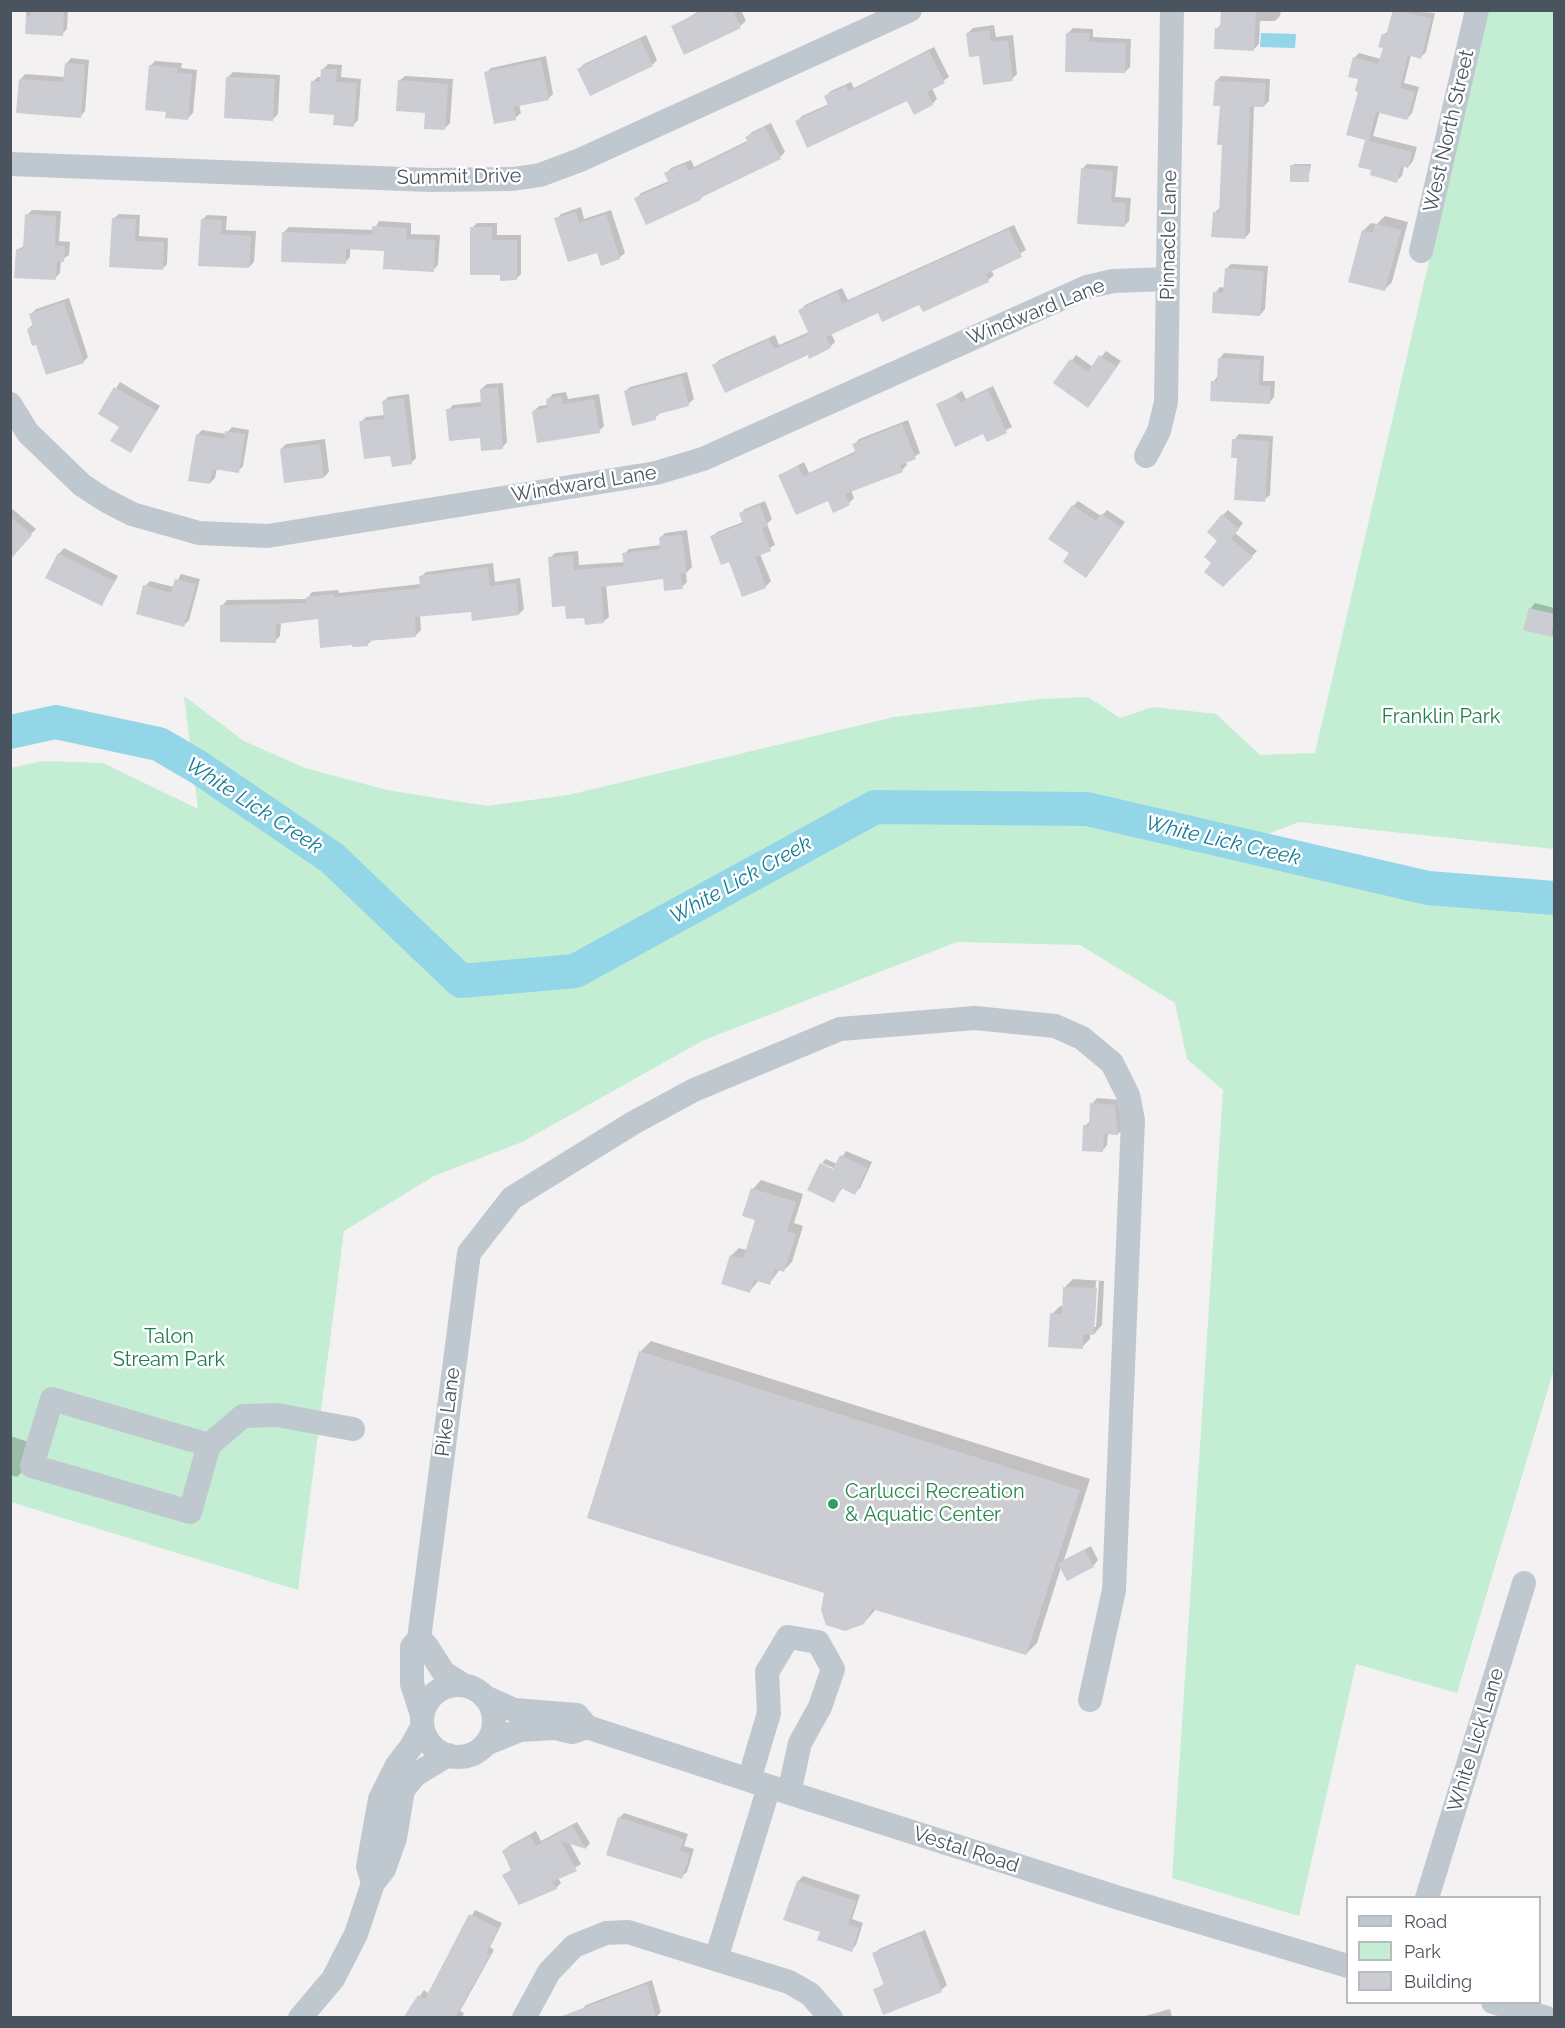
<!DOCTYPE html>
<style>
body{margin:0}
#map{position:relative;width:1565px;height:2028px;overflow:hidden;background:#f3f1f1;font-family:Raleway,sans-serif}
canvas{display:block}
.frame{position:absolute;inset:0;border:12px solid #4a545e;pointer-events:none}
.legend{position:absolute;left:1346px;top:1896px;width:195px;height:108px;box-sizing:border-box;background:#fff;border:2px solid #b7bbbf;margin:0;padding:8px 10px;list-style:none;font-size:18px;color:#4a545e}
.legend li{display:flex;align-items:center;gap:12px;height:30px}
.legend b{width:30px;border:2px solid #b7bbbf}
</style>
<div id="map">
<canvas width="1565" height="2028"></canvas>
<div class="frame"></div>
<ul class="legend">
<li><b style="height:8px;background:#c0c8cf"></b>Road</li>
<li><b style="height:16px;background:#c3eed3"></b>Park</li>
<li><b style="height:16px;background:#cbcdd3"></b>Building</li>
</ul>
</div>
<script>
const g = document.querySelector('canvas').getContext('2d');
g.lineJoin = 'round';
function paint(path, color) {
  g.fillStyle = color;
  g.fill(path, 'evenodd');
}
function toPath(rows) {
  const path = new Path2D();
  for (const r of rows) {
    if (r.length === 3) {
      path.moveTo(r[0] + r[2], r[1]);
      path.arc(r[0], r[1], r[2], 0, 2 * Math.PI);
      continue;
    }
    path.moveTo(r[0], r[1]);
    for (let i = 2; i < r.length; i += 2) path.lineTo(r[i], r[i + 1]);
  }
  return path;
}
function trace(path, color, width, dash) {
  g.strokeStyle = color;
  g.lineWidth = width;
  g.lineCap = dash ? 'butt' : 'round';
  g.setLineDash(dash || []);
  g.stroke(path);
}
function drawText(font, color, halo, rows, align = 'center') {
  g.font = font + ' Raleway,sans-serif';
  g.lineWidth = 5;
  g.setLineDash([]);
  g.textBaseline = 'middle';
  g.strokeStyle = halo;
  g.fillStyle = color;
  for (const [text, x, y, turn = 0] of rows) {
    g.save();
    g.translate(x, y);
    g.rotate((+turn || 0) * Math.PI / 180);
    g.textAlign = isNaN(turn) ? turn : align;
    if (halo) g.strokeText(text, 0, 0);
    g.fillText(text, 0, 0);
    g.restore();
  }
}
paint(toPath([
 [1487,11,1554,11,1554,849,1299,822,1241,844,1428,888,1554,898,1554,1369,1457,1693,1356,1664,1299,1916,1172,1878,1223,1090,1187,1059,1175,1003,1080,945,957,942,704,1040,522,1142,434,1176,344,1231,298,1590,11,1502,10,768,43,761,103,763,198,809,184,696,244,741,305,768,387,790,487,806,568,795,894,717,1041,699,1088,697,1120,718,1153,707,1216,714,1260,755,1315,753]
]), '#c3eed3');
paint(toPath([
 [1261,33,1296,34,1295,48,1260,47]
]), '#92d6e8');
paint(toPath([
 [26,10,68,10,67,29,62,34,27,33],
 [701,10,741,10,746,21,740,26,684,53,672,27],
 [1222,10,1281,10,1280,16,1275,21,1260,21,1259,44,1254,49,1217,29,1221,24],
 [1395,10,1435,13,1426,52,1421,57,1411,55,1404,83,1419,87,1412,113,1407,119,1380,111,1373,136,1417,147,1413,161,1408,167,1404,166,1402,176,1396,181,1373,169,1360,78,1354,58,1359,53,1381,59,1385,47,1383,35,1390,30],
 [994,25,996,37,1013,35,1017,74,1012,79,980,54,968,33,973,28],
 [1073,28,1093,29,1093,37,1131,39,1130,67,1125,72,1068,33],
 [646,35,657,60,652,65,579,69,584,64],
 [934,47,949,77,932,88,937,99,932,104,908,99,797,121,802,116,829,104,826,96,831,91,851,82,854,88],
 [546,56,553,94,548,99,519,105,521,113,515,118,486,73,491,68],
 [71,58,89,60,85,111,80,117,20,80,25,74,65,77,66,64],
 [155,61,182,63,181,68,197,70,193,113,188,118,167,111,150,66],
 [328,64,342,65,341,77,361,79,358,120,353,125,312,82,318,77,322,77,323,69],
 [233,72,280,75,278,114,273,119,228,77],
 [405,76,453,79,450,123,445,128,399,81],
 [1221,76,1270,79,1269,101,1264,106,1254,105,1250,232,1245,238,1214,213,1221,207,1224,144,1221,105,1216,81],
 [771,123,785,152,780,157,706,194,700,199,636,199,641,193,669,181,666,174,671,168,691,160,694,167,749,140,747,137,752,132],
 [1087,164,1118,166,1115,197,1131,198,1129,221,1124,226,1082,169],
 [1294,164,1311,164,1308,181,1292,166],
 [581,207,584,219,611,210,625,253,619,258,598,251,556,219,561,214],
 [32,210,61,211,59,241,70,242,69,255,61,260,60,273,55,278,17,250,25,245,27,215],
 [119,214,140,215,139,236,168,238,167,264,162,269,111,266,113,219],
 [207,215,227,216,226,230,256,231,254,262,249,267,202,220],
 [1385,216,1408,222,1392,282,1384,290,1363,231,1371,223,1377,224],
 [379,221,411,223,411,234,440,235,438,265,433,270,386,249,350,247,350,257,345,263,284,232,289,227,374,230],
 [477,223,497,223,497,235,521,235,521,274,516,279,501,273,472,228],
 [1014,225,1026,250,991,270,994,275,988,280,924,310,920,303,879,311,831,333,835,342,830,347,809,354,714,365,719,360,775,335,779,345,809,332,800,311,805,305,842,288,848,300],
 [1231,264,1268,266,1265,309,1260,315,1215,293,1220,287,1225,288,1226,269],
 [69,298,88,357,83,362,37,343,28,329,33,324,30,315,36,309],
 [1106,351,1121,361,1088,406,1055,383,1076,355,1093,367],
 [1224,353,1264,356,1263,381,1275,381,1274,397,1269,403,1213,382,1218,376,1219,359],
 [687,372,694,399,688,404,660,413,655,418,625,392,630,387],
 [120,382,160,406,131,452,121,426,100,414],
 [503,383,507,442,502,448,482,437,448,410,453,405,482,402,481,389,487,384],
 [993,386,1012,427,988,440,984,432,938,405,962,391,966,399],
 [566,392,568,399,599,394,604,426,599,431,533,412,539,406,548,405,547,400,553,394],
 [409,394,416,458,411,463,392,454,361,422,366,417,385,415,383,402,388,397],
 [908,420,920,453,906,462,907,465,902,470,851,490,854,498,849,503,828,499,780,475,804,462,809,473,856,451,854,445,859,439],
 [232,427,249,430,243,466,238,471,217,468,215,478,210,483,197,435,202,430,226,434],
 [1239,434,1273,436,1270,495,1264,500,1239,457,1234,440],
 [325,439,329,472,324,477,281,449,286,444],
 [765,501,772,519,767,524,775,545,760,554,771,581,766,586,743,595,730,560,712,537,717,532,743,522,740,514,745,509],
 [1078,501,1101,516,1107,510,1125,522,1091,571,1071,553,1073,506],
 [10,507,36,529,10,554],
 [1228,510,1243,523,1235,533,1257,551,1223,585,1214,563,1223,515],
 [687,530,692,567,686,573,687,582,682,587,664,577,606,585,609,617,603,622,585,616,567,604,550,558,555,553,578,551,579,565,625,562,624,554,629,549,661,545,660,538,665,533],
 [64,548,118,576,102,604,59,554],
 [493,563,495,582,520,578,524,609,519,614,473,611,420,615,421,630,416,635,373,639,368,644,319,618,281,622,280,636,275,641,222,606,227,600,307,599,312,592,338,590,339,593,421,584,421,577,426,572],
 [181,574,200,579,189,620,184,625,145,586,150,581,174,587],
 [1535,603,1554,608,1554,633,1552,636,1530,609],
 [1097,1098,1120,1100,1123,1129,1118,1134,1108,1133,1107,1145,1102,1151,1085,1126,1091,1120,1092,1104],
 [846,1151,872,1162,860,1188,855,1193,843,1187,834,1201,840,1171,822,1163,826,1159,837,1164],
 [761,1180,803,1194,794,1223,803,1226,792,1262,784,1270,780,1269,769,1284,759,1280,749,1292,731,1256,739,1248,747,1250,757,1219,753,1189],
 [1073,1279,1104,1281,1102,1325,1094,1334,1090,1333,1090,1339,1082,1347,1052,1314,1060,1306,1064,1306,1065,1287],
 [1096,1281,1099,1281,1096,1327,1093,1327],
 [651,1341,1090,1479,1064,1560,1091,1546,1098,1560,1093,1566,1061,1567,1037,1643,1026,1654,876,1609,864,1623,826,1592,640,1352],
 [10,1436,29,1442,25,1469,17,1477,10,1475],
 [624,1813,688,1834,684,1846,694,1849,687,1872,681,1877,619,1818],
 [577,1822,590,1843,586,1848,569,1842,581,1864,558,1878,561,1883,556,1888,504,1875,512,1869,503,1851,509,1846,536,1831,541,1841],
 [803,1876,860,1895,852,1919,863,1923,856,1945,851,1950,822,1931,798,1881],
 [475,1910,502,1923,490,1947,494,1950,460,2011,464,2013,462,2018,405,2018,424,1990,429,1994],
 [925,1930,947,1985,941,1990,884,2013,875,1990,885,1983,874,1954,879,1949],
 [652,1980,661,2012,656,2017,581,2010,586,2005],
 [1170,2009,1172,2018,1138,2018]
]), '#0003');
trace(toPath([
 [10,732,56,722,159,744,198,767,332,858,461,981,575,971,875,807,1087,809,1428,888,1554,898]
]), '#92d6e8', 34);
paint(toPath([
 [30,10,64,10,63,36,25,34,26,16,30,16],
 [705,10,733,10,741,28,684,55,671,26],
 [1221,10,1256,10,1254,51,1214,49,1215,28,1220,28],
 [1393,10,1431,18,1421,59,1408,55,1400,88,1415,92,1407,120,1376,112,1369,141,1412,152,1408,168,1401,166,1397,183,1370,175,1371,170,1358,167,1365,140,1346,135,1358,92,1355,91,1358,79,1348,77,1353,57,1378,64,1383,48,1378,47,1382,34,1386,35],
 [989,30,991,42,1008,40,1013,81,983,85,979,56,969,57,966,33],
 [1066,33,1089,33,1089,42,1126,43,1125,73,1065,72],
 [640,39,653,66,590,96,577,69],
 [929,51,945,83,927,92,933,105,914,115,907,101,807,148,795,121,828,106,824,96,846,86,848,92],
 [541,60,549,100,514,107,516,120,494,124,484,72],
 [65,63,85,64,81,118,16,113,19,79,63,82],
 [149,65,177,68,177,73,192,74,188,120,165,118,166,112,145,110],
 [321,69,337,69,336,82,357,83,354,127,333,125,334,115,309,113,311,81,320,82],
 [226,77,275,79,273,121,224,118],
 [398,80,448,84,445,130,424,129,425,113,396,111],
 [1215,81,1266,83,1264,107,1250,107,1245,239,1211,237,1213,212,1219,213,1222,145,1217,145,1220,106,1213,106],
 [765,127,781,159,700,198,701,200,646,225,634,198,669,183,664,173,685,164,689,171,748,142,745,137],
 [1290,165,1309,166,1309,182,1290,182],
 [1081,168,1113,171,1111,202,1126,203,1125,227,1077,224],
 [576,212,579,223,606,214,620,259,601,266,597,253,568,262,554,218],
 [25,214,56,216,55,246,65,246,64,262,57,261,56,280,14,278,16,249,23,249],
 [112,218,136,219,135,241,164,242,163,270,109,267],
 [201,219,222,220,221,234,251,236,249,268,198,266],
 [1375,224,1401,230,1385,291,1348,282,1362,230,1373,233],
 [372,226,407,228,406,239,435,240,434,272,383,269,384,251,346,249,346,264,281,262,282,232,372,235],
 [470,227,492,227,492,240,517,240,517,280,500,281,500,275,470,275],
 [1009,229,1022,257,986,274,989,282,923,312,919,305,882,322,878,313,826,337,831,348,809,359,808,355,725,393,712,365,769,339,774,349,809,334,798,310,837,292,842,304],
 [1225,268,1264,271,1260,316,1212,313,1213,292,1223,293],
 [64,302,84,363,46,375,36,345,32,346,27,329,33,327,29,314],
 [1099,355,1117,367,1088,408,1053,383,1070,359,1088,372],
 [1218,358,1260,360,1259,385,1270,386,1270,404,1210,401,1211,381,1217,381],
 [682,376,689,406,655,415,656,420,632,426,624,391],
 [114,387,156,411,131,453,110,441,119,427,98,414],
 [498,387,503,449,481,451,480,438,449,441,446,409,481,407,480,389],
 [988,390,1007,433,987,442,983,434,955,447,936,404,956,395,960,403],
 [561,396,563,404,594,399,600,433,537,443,532,411,547,408,546,399],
 [404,398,412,464,392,467,390,456,364,459,359,421,384,419,382,401],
 [902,424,916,459,900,465,903,472,845,494,850,505,833,513,828,501,796,515,778,475,798,466,803,477,856,453,852,444],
 [225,431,245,434,239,473,213,469,210,484,188,481,196,434,224,439],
 [1232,439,1269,441,1265,502,1234,500,1237,458,1231,458],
 [320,444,324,478,284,483,280,449],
 [760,505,768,526,762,528,771,551,755,557,766,588,742,597,729,562,721,565,710,536,743,524,739,513],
 [1072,505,1096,521,1101,514,1121,527,1086,578,1063,562,1069,553,1048,539],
 [1222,514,1239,529,1231,539,1253,557,1223,587,1204,572,1211,563,1204,557,1217,541,1207,532],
 [10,516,32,535,10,560],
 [682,535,687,573,680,574,683,589,664,591,663,579,601,587,604,623,585,625,584,618,566,619,565,606,552,607,548,557,573,555,574,570,624,566,622,553,660,549,659,537],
 [58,553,114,581,102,606,45,578],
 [488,567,490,586,516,583,519,615,472,621,471,612,415,617,416,637,368,641,368,646,352,647,352,645,320,648,318,619,276,624,276,643,220,642,220,605,306,603,306,597,334,594,334,597,420,588,419,576],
 [175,579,196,584,184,627,136,614,143,585,171,593],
 [1529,608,1554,614,1552,637,1523,630],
 [1090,1103,1115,1105,1118,1135,1104,1134,1103,1152,1082,1151,1083,1125,1089,1126],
 [840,1155,867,1168,855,1195,841,1188,834,1203,807,1190,820,1163,833,1169],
 [751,1188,796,1202,787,1231,796,1234,784,1272,775,1269,770,1285,754,1280,750,1293,721,1284,730,1255,743,1259,755,1220,742,1216],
 [1063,1287,1097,1288,1094,1335,1083,1334,1083,1349,1048,1347,1050,1313,1062,1314],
 [639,1351,1080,1490,1026,1655,872,1609,864,1624,845,1631,826,1625,821,1610,824,1593,587,1518],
 [1085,1550,1094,1567,1067,1581,1058,1564],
 [618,1817,684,1839,680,1851,690,1854,682,1879,606,1855],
 [572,1826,586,1849,561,1841,577,1871,552,1882,557,1889,519,1905,502,1875,511,1870,502,1851,530,1836,536,1846],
 [797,1881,856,1901,848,1924,859,1928,852,1952,817,1940,820,1932,783,1920],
 [469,1914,498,1928,486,1953,490,1955,455,2018,403,2018,418,1995,425,1999],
 [920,1934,942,1992,883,2015,873,1989,884,1985,872,1953],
 [647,1984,656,2018,562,2018,562,2016]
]), '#cbcdd3');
trace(toPath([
 [10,164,430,180,513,179,540,175,580,160,910,10],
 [1421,251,1477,10],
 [10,404,28,433,82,485,105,500,132,514,199,533,268,536,656,473,703,459,1087,287,1113,281,1168,279],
 [1146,456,1159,431,1166,402,1172,10],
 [209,1445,190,1512,32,1466,52,1399,209,1445,243,1416,277,1415,353,1429],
 [419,1639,426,1645,444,1673,463,1685],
 [458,1721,36],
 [485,1697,514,1710,577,1715,587,1727,749,1780,1119,1898,1348,1966],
 [422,1715,412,1684,412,1647,419,1639,469,1253,512,1198,633,1123,694,1090,840,1029,975,1018,1055,1026,1082,1038,1112,1063,1128,1095,1133,1120,1114,1590,1090,1700],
 [486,1744,520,1730,556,1728,572,1732,587,1727],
 [749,1780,769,1713,767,1672,788,1637,818,1642,833,1669,820,1707,800,1743,789,1793],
 [373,1883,368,1866,380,1799,397,1765,411,1747,422,1727],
 [1427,1898,1524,1583],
 [716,1959,769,1787],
 [1493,2002,1547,2018],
 [300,2018,333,1979,356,1934,373,1883,384,1869,395,1838,403,1790,415,1775,448,1755],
 [524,2018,549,1972,574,1946,606,1933,628,1932,789,1982,810,1994,831,2018]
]), '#c0c8cf', 24);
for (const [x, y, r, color] of [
 [833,1504,6,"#2e9e5b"]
]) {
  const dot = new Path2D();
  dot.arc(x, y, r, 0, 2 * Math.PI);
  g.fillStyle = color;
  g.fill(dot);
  trace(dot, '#fff', 2);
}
drawText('20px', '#4a545e', '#fff', [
 ["West North Street",1449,131,-77],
 ["Summit Drive",459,177,-1],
 ["Pinnacle Lane",1169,235,-89],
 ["Windward Lane",1036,312,-22],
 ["Windward Lane",584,484,-9],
 ["Pike Lane",448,1412,-83],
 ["White Lick Lane",1476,1740,-73],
 ["Vestal Road",966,1850,18]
]);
drawText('20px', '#1d7d4c', '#fff', [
 ["Franklin Park",1441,717],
 ["Talon",169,1337],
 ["Stream Park",169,1360]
]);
drawText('20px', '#27864d', '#fff', [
 ["Carlucci Recreation",845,1492],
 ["& Aquatic Center",845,1515]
], 'left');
drawText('italic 21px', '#147c97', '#fff', [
 ["White Lick Creek",254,806,33],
 ["White Lick Creek",1223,841,13],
 ["White Lick Creek",741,880,-29]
]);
</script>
